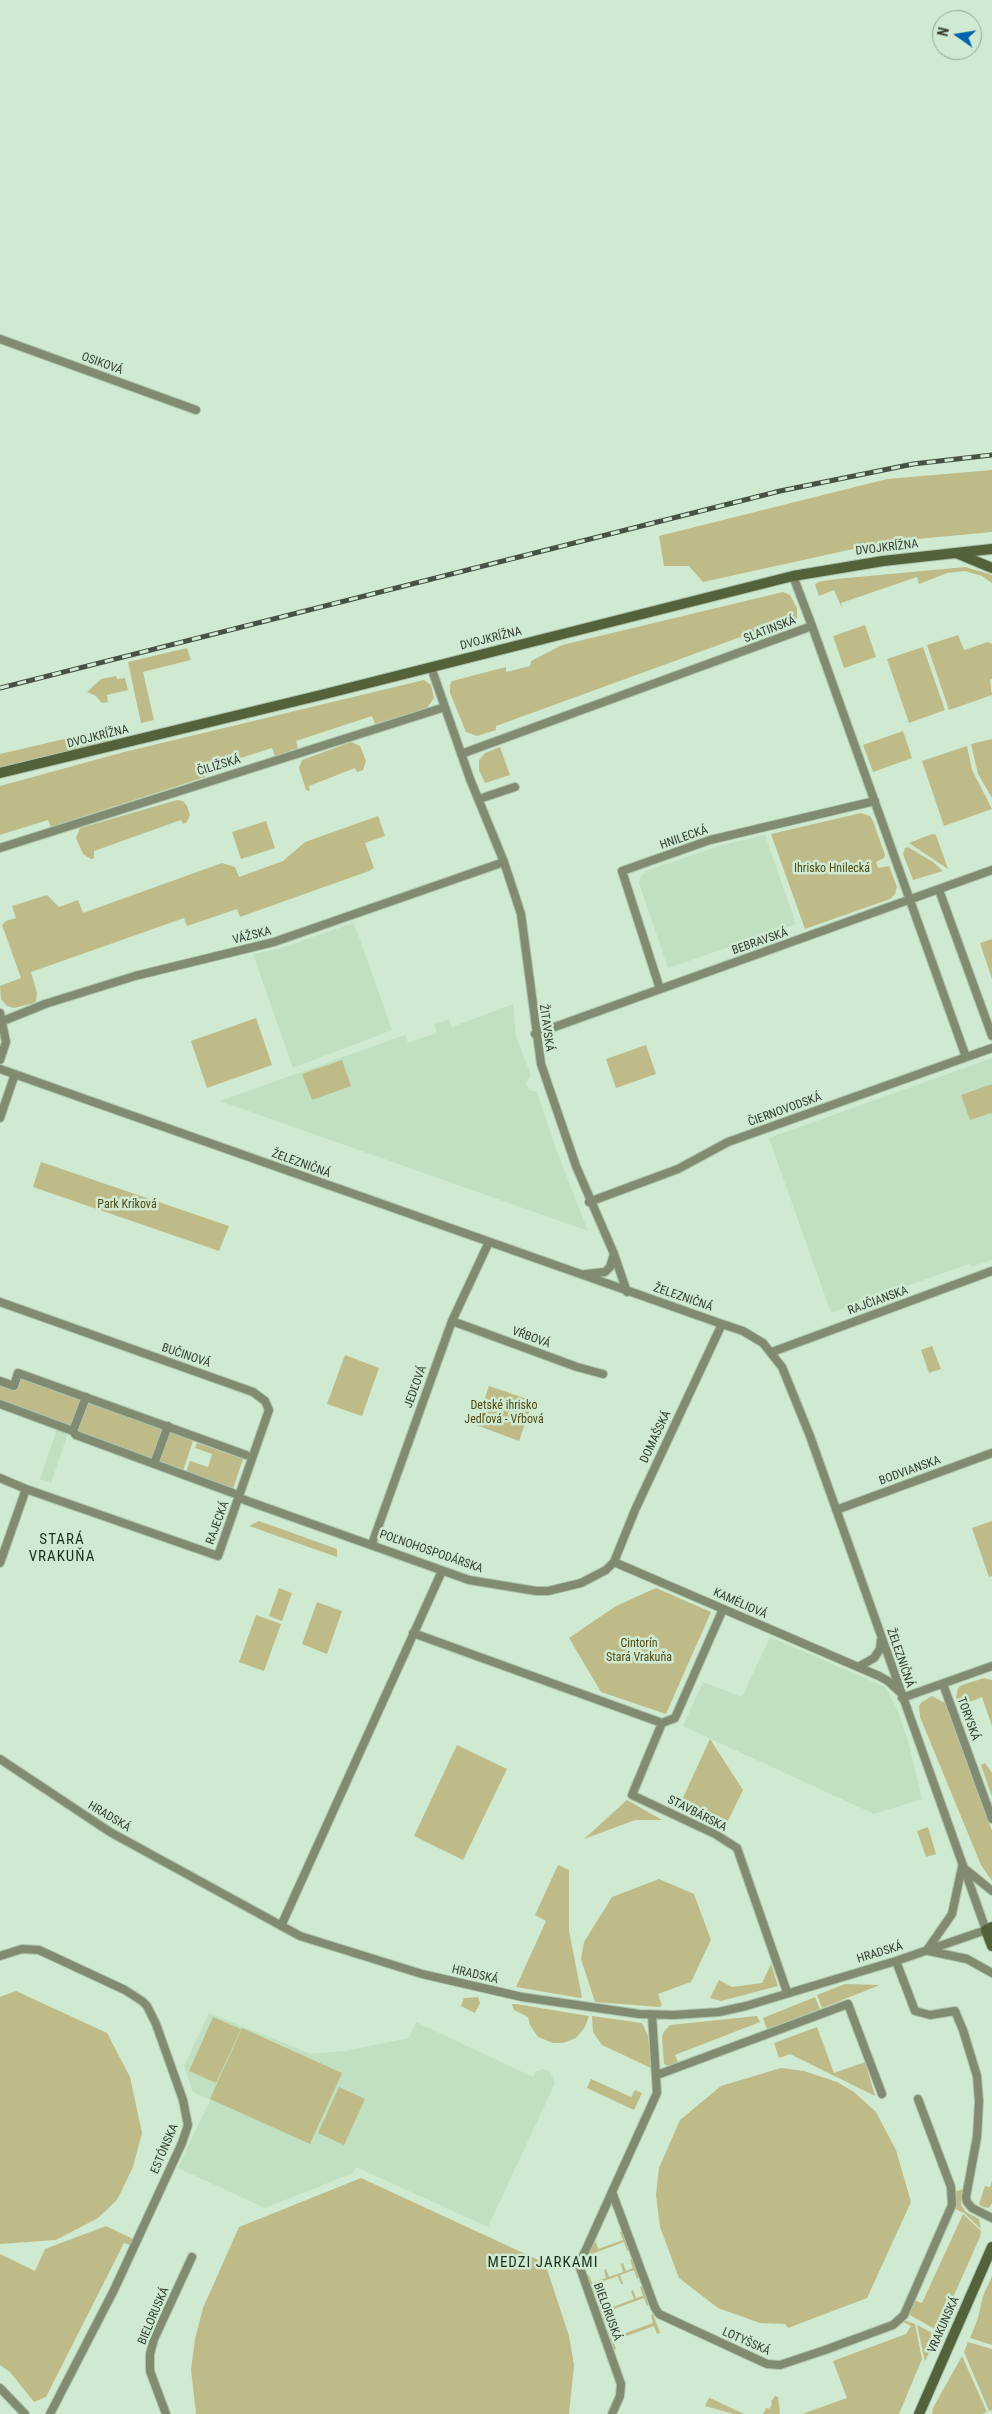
<!DOCTYPE html>
<meta charset="utf-8">
<style>
body{margin:0}
#map{position:relative;width:992px;height:2414px;overflow:hidden;background:#cfead0;font-family:"Roboto Condensed",sans-serif}
canvas{display:block}
.north{position:absolute;left:932px;top:10px;width:50px;height:50px;box-sizing:border-box;background:#cfead0;border:1px solid #92a692;border-radius:50%;rotate:283deg;font-size:14px;font-weight:700;line-height:20px;text-align:center;color:#364036}
.north::after{content:'';display:block;margin:auto;width:18px;height:22px;background:#0063af;clip-path:polygon(50% 0,100% 100%,50% 72%,0 100%)}
</style>
<div id="map">
<canvas width="992" height="2414"></canvas>
<div class="north">N</div>
</div>
<script>
const g = document.querySelector('canvas').getContext('2d');
g.lineJoin = 'round';
function paint(path, color) {
  g.fillStyle = color;
  g.fill(path, 'evenodd');
}
function toPath(rows) {
  const path = new Path2D();
  for (const r of rows) {
    path.moveTo(r[0], r[1]);
    for (let i = 2; i < r.length; i += 2) path.lineTo(r[i], r[i + 1]);
  }
  return path;
}
function trace(path, color, width, dash) {
  g.strokeStyle = color;
  g.lineWidth = width;
  g.lineCap = dash ? 'butt' : 'round';
  g.setLineDash(dash || []);
  g.stroke(path);
}
function drawText(font, color, halo, rows, align = 'center') {
  g.font = font + ' "Roboto Condensed",sans-serif';
  g.lineWidth = 5;
  g.setLineDash([]);
  g.textBaseline = 'middle';
  g.strokeStyle = halo;
  g.fillStyle = color;
  for (const [text, x, y, turn = 0] of rows) {
    g.save();
    g.translate(x, y);
    g.rotate((+turn || 0) * Math.PI / 180);
    g.textAlign = isNaN(turn) ? turn : align;
    if (halo) g.strokeText(text, 0, 0);
    g.fillText(text, 0, 0);
    g.restore();
  }
}
paint(toPath([
 [765,835,796,924,668,968,639,883,641,876,646,871,719,846],
 [354,923,392,1030,293,1068,253,954,277,949],
 [513,1004,516,1037,531,1075,526,1083,529,1090,537,1092,556,1149,588,1231,220,1101,405,1035,408,1043,421,1038,437,1033,434,1025,449,1019,452,1027],
 [992,1058,992,1260,971,1267,970,1264,966,1265,831,1313,769,1138],
 [57,1429,68,1433,51,1483,40,1479],
 [770,1637,885,1687,897,1709,908,1741,922,1799,874,1814,683,1726,703,1682,742,1697],
 [209,2013,311,2054,345,2051,409,2038,416,2022,533,2077,535,2072,542,2069,550,2071,555,2083,488,2227,356,2167,353,2173,265,2208,178,2168,210,2100,193,2092,184,2066]
]), '#c0e0c1');
paint(toPath([
 [992,470,992,532,885,542,703,582,689,566,664,566,659,536,887,479],
 [965,567,992,575,992,583,982,576,965,571,947,573,919,584,917,577,841,603,843,610,834,590,819,596,815,585,818,582,836,579],
 [783,592,790,595,797,608,797,618,793,624,783,629,779,623,496,726,496,730,477,736,466,732,450,693,450,685,452,681,506,667,506,672,530,666,531,661,562,645],
 [865,625,876,657,844,668,833,636],
 [958,635,964,650,988,642,992,644,992,679,990,680,992,695,949,710,927,645],
 [923,647,945,710,909,723,887,659],
 [187,648,191,660,143,672,154,720,141,723,128,662],
 [116,676,117,679,125,678,128,690,107,695,108,702,102,703,96,696,87,692,101,679],
 [424,680,431,685,434,698,427,708,375,724,372,716,296,741,298,748,275,756,272,748,203,770,205,777,51,827,48,820,0,835,0,786,124,752],
 [903,731,912,758,873,772,863,745],
 [94,732,105,736,109,742,0,768,0,754],
 [992,739,992,798,978,774,971,744],
 [351,742,360,746,366,761,363,770,357,772,355,768,309,786,310,791,306,790,299,768,302,760],
 [967,746,972,770,992,809,944,826,922,761],
 [500,747,510,775,485,783,479,770,479,760,485,753],
 [177,800,183,801,187,806,190,815,187,822,183,824,181,820,94,851,94,858,91,859,83,854,76,838,80,828],
 [861,813,870,816,873,821,885,855,884,858,876,862,878,868,889,866,897,887,895,894,890,899,805,929,771,834],
 [378,816,385,836,365,843,374,868,369,871,240,917,237,909,187,926,184,918,31,972,37,993,36,1001,34,1003,14,1008,7,1006,1,999,0,986,21,978,2,925,6,921,16,918,12,906,47,895,59,907,78,900,83,913,222,863,235,867,239,877,283,861,305,842],
 [266,821,275,848,241,859,232,832],
 [932,834,936,835,948,869,909,843],
 [908,847,933,862,943,871,913,880,903,854,905,848],
 [992,939,992,979,980,943],
 [256,1018,272,1065,207,1088,191,1041],
 [646,1045,656,1074,616,1088,606,1059],
 [342,1060,351,1086,312,1100,302,1074],
 [992,1084,992,1115,991,1113,970,1120,961,1095],
 [41,1162,229,1226,219,1251,33,1187],
 [932,1346,941,1369,929,1373,921,1350],
 [345,1355,379,1368,362,1416,327,1404],
 [21,1377,193,1441,183,1471,0,1403,0,1383,17,1388],
 [489,1386,533,1401,519,1441,476,1425],
 [197,1443,243,1459,233,1489,186,1472,190,1461,208,1467,212,1454,195,1448],
 [259,1521,337,1549,337,1557,249,1526],
 [992,1521,992,1576,989,1577,972,1528],
 [279,1588,292,1593,282,1621,269,1616],
 [656,1588,711,1612,666,1714,601,1692,569,1638,616,1606],
 [317,1602,342,1611,327,1654,302,1644],
 [256,1615,281,1624,264,1671,239,1662],
 [984,1678,992,1680,992,1726,982,1697,967,1703,969,1710,961,1713,956,1698,958,1688,962,1685],
 [932,1696,945,1703,992,1831,992,1881,981,1865,920,1717,919,1706,922,1702],
 [710,1739,743,1790,727,1823,681,1802],
 [457,1745,507,1769,463,1860,414,1836],
 [985,1763,992,1773,992,1797,981,1765],
 [627,1800,662,1820,635,1820,584,1839],
 [928,1827,936,1854,926,1857,917,1831],
 [558,1865,569,1870,569,1931,582,1997,580,1998,516,1987,546,1921,535,1915],
 [659,1879,694,1894,711,1940,691,1982,658,1994,662,2005,660,2007,595,2002,581,1959,584,1942,612,1897],
 [771,1964,778,1986,721,2001,710,1998,719,1980,732,1987,762,1983],
 [845,1984,880,1985,822,2008,817,1995],
 [16,1991,107,2033,130,2077,142,2133,133,2167,117,2200,98,2218,56,2240,0,2244,0,1997],
 [478,1997,480,2003,475,2013,461,2006,464,1998],
 [815,1997,820,2009,767,2029,763,2018],
 [512,2004,516,2004,589,2016,585,2027,576,2038,563,2043,553,2043,538,2037,530,2025,528,2017,514,2010],
 [592,2016,642,2023,648,2036,651,2068,602,2045,593,2032],
 [757,2016,760,2022,675,2055,678,2062,668,2066,664,2064,662,2038,663,2033,670,2025],
 [213,2017,241,2029,216,2083,189,2071],
 [817,2027,834,2073,865,2062,875,2096,790,2054,779,2058,774,2043],
 [242,2028,342,2073,310,2144,210,2099],
 [781,2068,804,2071,837,2082,854,2092,876,2112,896,2150,911,2202,867,2298,788,2328,785,2324,760,2323,718,2308,679,2278,660,2227,656,2195,659,2168,680,2120,721,2086],
 [591,2079,631,2097,635,2090,642,2093,634,2110,587,2088],
 [339,2087,365,2099,344,2145,318,2133],
 [361,2178,545,2263,569,2336,574,2365,569,2414,196,2414,191,2370,195,2339,203,2308,239,2227],
 [992,2181,992,2203,989,2208,983,2207,979,2204,985,2186,990,2187],
 [963,2189,961,2205,966,2212,979,2219,981,2229,964,2213,955,2209,954,2192],
 [963,2214,981,2231,980,2237,938,2331,908,2314,914,2300,922,2303],
 [106,2226,133,2239,130,2245,124,2243,46,2397,34,2402,10,2372,0,2365,0,2254,35,2271,45,2249],
 [622,2231,629,2250,627,2251,624,2242,589,2255,584,2267,593,2243,596,2242,598,2249,623,2240,620,2232],
 [632,2259,639,2278,637,2279,634,2270,620,2275,623,2284,621,2284,618,2276,593,2285,596,2294,594,2295,587,2276,589,2275,592,2283,606,2278,604,2270,606,2269,609,2277,623,2272,621,2264,623,2263,626,2271,633,2268,630,2260],
 [992,2276,992,2345,970,2338,978,2318,983,2296],
 [642,2286,649,2305,647,2306,644,2298,603,2313,606,2322,604,2322,597,2303,599,2303,602,2311,634,2299,631,2291,633,2290,636,2298,643,2296,640,2287],
 [653,2314,660,2333,657,2334,654,2326,613,2341,616,2349,614,2350,607,2331,609,2330,612,2338,653,2323,651,2315],
 [904,2320,915,2324,922,2359,899,2414,802,2414,847,2398,833,2361,906,2334,911,2326,903,2322],
 [917,2325,936,2335,925,2362],
 [968,2342,992,2349,992,2410,989,2411,964,2352],
 [962,2356,987,2412,982,2414,932,2414,933,2408],
 [775,2396,778,2397,780,2414,763,2414,766,2408,770,2409,772,2403,771,2402],
 [709,2398,710,2398,744,2414,734,2414,705,2406]
]), '#bfbb89');
const street = toPath([
 [0,339,196,410],
 [793,576,812,626],
 [431,667,470,779,504,862,521,914,541,1064,576,1166,614,1254,627,1292],
 [461,754,812,626,966,1057],
 [479,799,515,787],
 [0,848,445,707],
 [939,890,992,1036],
 [660,989,622,871,710,840,875,801],
 [0,1013,6,1042,0,1060],
 [3,1021,45,1004,135,976,274,942,504,862],
 [535,1034,992,870],
 [0,1069,722,1324,743,1331,763,1343,782,1367,810,1436,986,1930,896,1961,746,2006,719,2012,674,2015,639,2014,522,1997,422,1974,300,1936,110,1832,0,1759],
 [0,1118,15,1074],
 [589,1202,678,1169,728,1142,992,1048],
 [586,1274,605,1272,610,1267,614,1254],
 [0,1302,253,1392,265,1401,269,1410,218,1556,26,1489,0,1478],
 [452,1321,577,1367,603,1374],
 [772,1352,992,1271],
 [0,1381,14,1386,18,1373,246,1455],
 [0,1404,73,1431,76,1435,233,1493],
 [73,1431,86,1397],
 [154,1464,168,1426],
 [239,1498,469,1580,536,1591,548,1591,581,1583,606,1570,614,1562,635,1510,722,1324],
 [836,1510,992,1453],
 [372,1544,452,1321,489,1242],
 [614,1562,879,1676,888,1681,900,1692],
 [0,1563,26,1489],
 [413,1633,662,1723,632,1795,715,1834,737,1848,787,1992],
 [858,1667,874,1658,880,1649,881,1640],
 [943,1684,992,1819],
 [902,1698,992,1666],
 [662,1723,675,1718,723,1609],
 [964,1868,992,1891],
 [281,1926,442,1571],
 [927,1950,952,1914,962,1867],
 [929,1951,967,1959,992,1973],
 [0,1956,22,1949,39,1950,125,1990,142,2001,147,2006,156,2024,183,2100,188,2125,182,2143,114,2290,50,2414],
 [896,1961,915,2011,930,2015,955,2011,963,2030,977,2076,979,2101,977,2137,966,2197,967,2202,972,2208,992,2218],
 [652,2015,657,2093,612,2192,655,2308,659,2314,767,2364,780,2365,825,2350,893,2325,904,2315,952,2205,951,2187,918,2099],
 [657,2075,848,2004,882,2094],
 [0,2388,25,2414],
 [166,2414,150,2371,150,2354,154,2339,192,2257],
 [612,2414,620,2396,621,2384,579,2265,612,2192]
]);
const secondary = toPath([
 [956,553,992,568],
 [0,773,321,695,793,576,883,561,992,549],
 [992,1927,986,1930,992,1946],
 [919,2414,992,2247]
]);
trace(street, '#adc5ae', 10);
trace(secondary, '#adc5ae', 12);
trace(street, '#818b71', 8);
trace(secondary, '#54623b', 10);
const rail = toPath([
 [0,688,780,491,913,464,992,455]
]);
trace(rail, '#465246', 5);
trace(rail, '#cfead0', 3, [9]);
drawText('12px', '#364036', '#cfead0', [
 ["OSIKOVÁ",102,364,20],
 ["DVOJKRÍŽNA",887,548,-7],
 ["SLATINSKÁ",770,630,-21],
 ["DVOJKRÍŽNA",491,639,-14],
 ["DVOJKRÍŽNA",98,737,-14],
 ["ČILIŽSKÁ",219,766,-17],
 ["HNILECKÁ",684,838,-19],
 ["VÁŽSKA",252,936,-14],
 ["BEBRAVSKÁ",760,942,-19],
 ["ŽITAVSKÁ",546,1028,82],
 ["ČIERNOVODSKÁ",785,1110,-20],
 ["ŽELEZNIČNÁ",301,1164,20],
 ["ŽELEZNIČNÁ",683,1298,19],
 ["RAJČIANSKA",878,1301,-20],
 ["VŔBOVÁ",531,1338,20],
 ["BUČINOVÁ",186,1356,19],
 ["JEDĽOVÁ",416,1387,-70],
 ["DOMAŠSKÁ",656,1437,-65],
 ["BODVIANSKA",910,1471,-20],
 ["RAJECKÁ",218,1523,-70],
 ["POĽNOHOSPODÁRSKA",431,1552,19],
 ["KAMÉLIOVÁ",740,1604,24],
 ["ŽELEZNIČNÁ",900,1658,71],
 ["TORYSKÁ",968,1719,70],
 ["STAVBÁRSKA",697,1814,27],
 ["HRADSKÁ",109,1817,31],
 ["HRADSKÁ",880,1953,-17],
 ["HRADSKÁ",475,1975,13],
 ["ESTÓNSKA",165,2149,-67],
 ["BIELORUSKÁ",607,2312,70],
 ["BIELORUSKÁ",154,2316,-67],
 ["VRAKUNSKÁ",944,2325,-66],
 ["LOTYŠSKÁ",746,2342,24]
]);
drawText('12px', '#514b16', '#cfead0', [
 ["Ihrisko Hnilecká",832,869],
 ["Park Kríková",127,1205],
 ["Detské ihrisko",504,1406],
 ["Jedľová - Vŕbová",504,1420],
 ["Cintorín",639,1644],
 ["Stará Vrakuňa",639,1658]
]);
g.letterSpacing = '1px';
drawText('15px', '#1b301c', '#cfead0', [
 ["STARÁ",62,1540],
 ["VRAKUŇA",62,1557],
 ["MEDZI JARKAMI",543,2263]
]);
g.letterSpacing = '0px';
</script>
